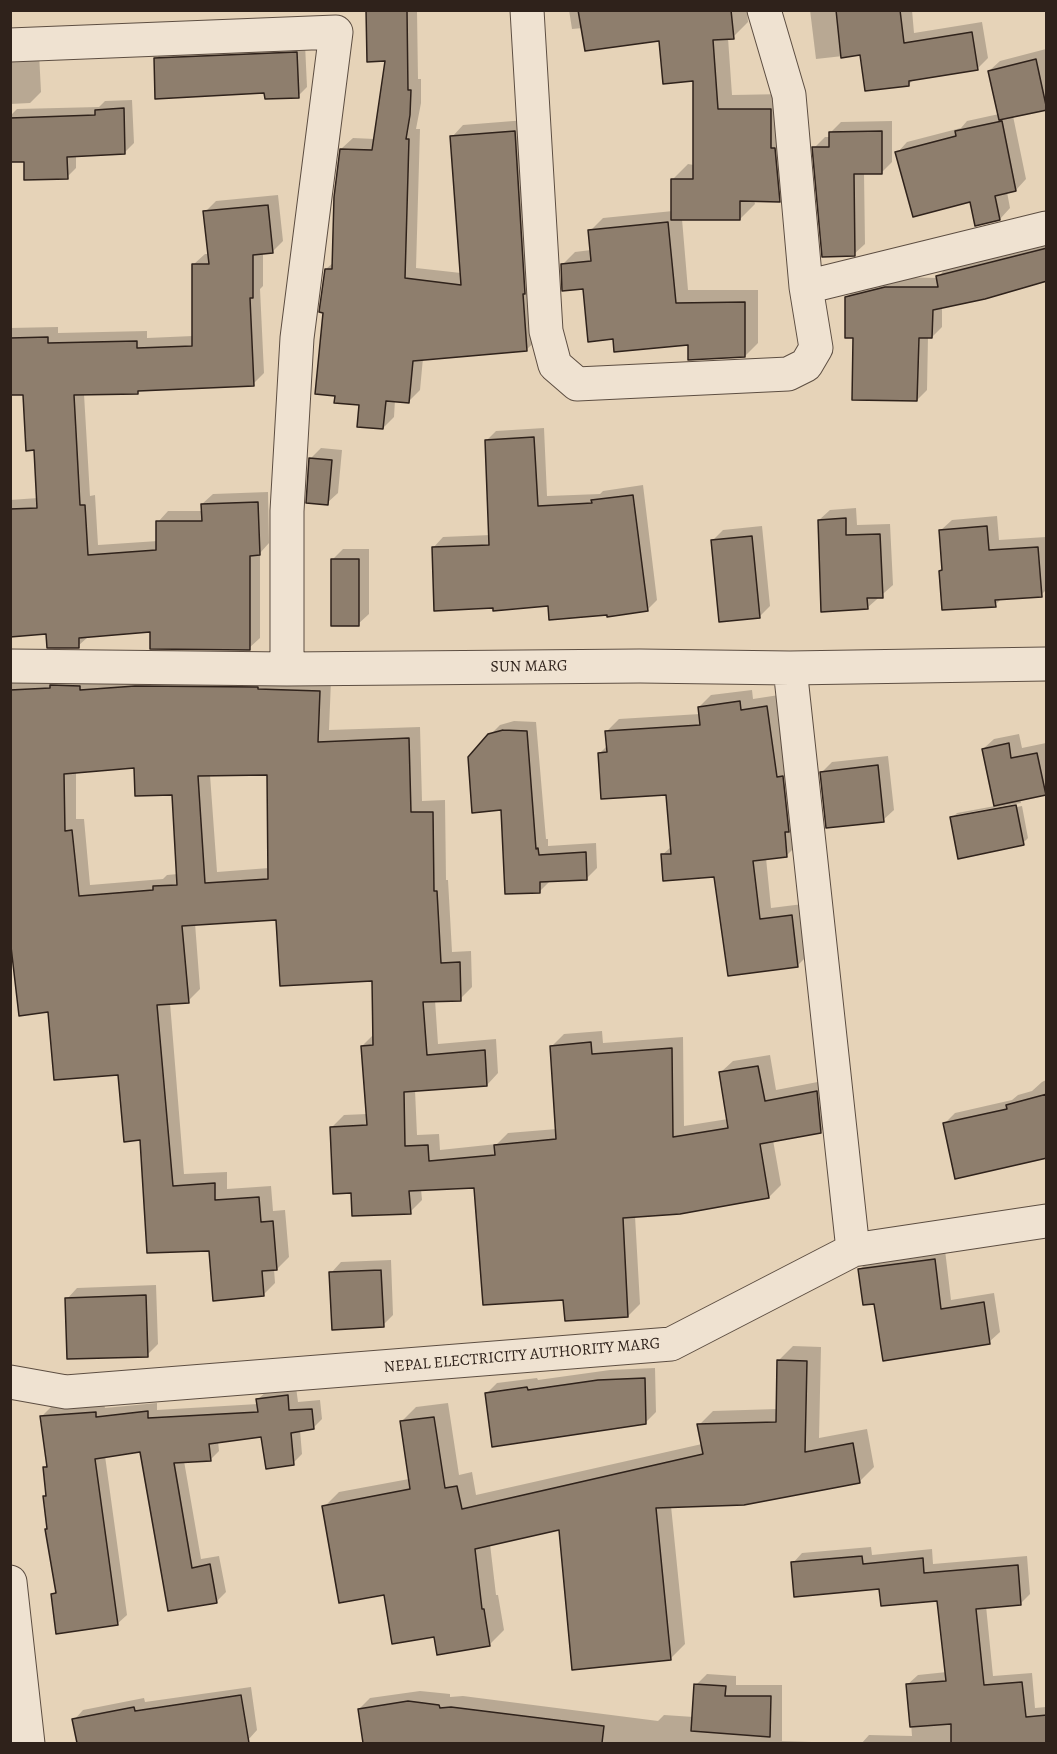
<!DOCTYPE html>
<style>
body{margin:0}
#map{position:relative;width:1057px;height:1754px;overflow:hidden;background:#e6d3b8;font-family:Alegreya,serif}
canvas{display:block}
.frame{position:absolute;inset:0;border:12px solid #2f221b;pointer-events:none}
</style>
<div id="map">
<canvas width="1057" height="1754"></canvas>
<div class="frame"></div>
</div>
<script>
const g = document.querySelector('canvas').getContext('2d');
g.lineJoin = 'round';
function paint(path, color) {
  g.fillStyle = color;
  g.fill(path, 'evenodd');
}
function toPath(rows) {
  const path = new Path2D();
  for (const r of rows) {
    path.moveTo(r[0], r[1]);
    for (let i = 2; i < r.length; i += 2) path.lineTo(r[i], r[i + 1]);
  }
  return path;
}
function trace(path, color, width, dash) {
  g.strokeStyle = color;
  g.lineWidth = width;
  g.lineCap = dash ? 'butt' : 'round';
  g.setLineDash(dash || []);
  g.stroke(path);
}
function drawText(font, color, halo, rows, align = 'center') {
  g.font = font + ' Alegreya,serif';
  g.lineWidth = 6;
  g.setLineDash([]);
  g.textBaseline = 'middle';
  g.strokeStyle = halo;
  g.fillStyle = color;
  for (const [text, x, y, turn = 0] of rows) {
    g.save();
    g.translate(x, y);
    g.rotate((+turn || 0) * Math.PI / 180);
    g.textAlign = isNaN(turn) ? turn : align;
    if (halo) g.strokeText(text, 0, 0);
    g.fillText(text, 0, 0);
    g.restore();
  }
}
paint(toPath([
 [368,10,438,10,417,11,418,79,421,79,421,103,416,129,420,129,416,268,461,273,452,137,463,125,526,120,538,339,526,350,423,358,420,390,409,401,395,400,394,417,383,428,360,404,336,395,325,312,326,269,334,262,341,149,353,138,375,139,387,60],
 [569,10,747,10,748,22,733,37,728,38,732,95,786,94,794,185,779,200,754,200,755,204,740,219,682,219,688,290,758,290,758,343,745,356,689,344,614,338,584,287,562,265,575,252,591,250,590,231,603,218,673,211,673,179,688,164,694,165,694,79,660,40,583,28,572,29],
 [810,10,912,10,914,33,982,22,988,58,977,69,914,79,909,84,861,54,816,59],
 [305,44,307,87,298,96,156,59,165,49],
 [1046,49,1046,108,1013,116,1026,179,1016,190,1007,192,1010,208,1000,219,897,153,907,142,961,128,967,121,999,114,989,71,1000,61],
 [39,53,41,92,30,103,10,104,10,54],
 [132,100,134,143,125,152,76,155,76,168,67,177,25,160,10,161,10,116,17,109,99,107,105,101],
 [892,121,892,162,881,173,864,173,865,244,854,254,814,148,825,137,830,137,830,133,841,122],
 [278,195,283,241,272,252,263,252,263,286,260,289,264,373,253,384,140,389,137,392,84,394,90,496,95,495,98,545,158,541,158,522,168,511,203,511,202,504,213,494,268,492,269,543,260,553,260,638,249,648,152,631,89,636,78,646,48,632,10,635,10,500,38,498,35,449,25,393,10,393,10,328,58,327,58,333,147,331,147,338,193,336,194,264,205,254,209,254,205,212,216,201],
 [1046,241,1046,280,942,307,942,327,932,337,928,337,927,390,917,400,854,337,847,297,857,287,896,277,938,278,947,266],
 [544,428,547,496,600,494,603,491,643,485,657,600,647,610,549,604,494,607,433,548,443,537,491,535,486,441,496,431],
 [321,448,342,450,338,493,327,503,310,459],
 [856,508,857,525,890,524,893,585,867,608,819,520,830,510],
 [997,516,999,540,1046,537,1046,590,1041,595,1002,598,995,605,941,571,944,568,941,530,952,520],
 [762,526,770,606,759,617,713,540,723,530],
 [343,549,369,549,369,614,358,624,332,560],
 [10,679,331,680,329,730,420,727,422,801,445,800,446,880,448,880,452,952,471,951,472,987,460,999,435,1000,438,1044,496,1039,498,1073,487,1085,415,1090,417,1135,439,1134,440,1150,497,1144,508,1133,557,1129,552,1046,564,1034,602,1031,603,1043,683,1037,684,1126,728,1119,721,1072,733,1061,770,1055,776,1090,828,1080,833,1119,821,1131,773,1140,781,1185,769,1197,635,1216,640,1304,628,1316,565,1298,476,1186,421,1189,422,1200,410,1212,352,1191,332,1127,344,1115,367,1114,362,1046,374,1034,373,979,277,919,195,923,200,989,188,1001,170,1003,184,1174,227,1172,227,1189,271,1186,273,1211,285,1210,289,1257,277,1269,274,1269,275,1283,263,1295,211,1249,142,1139,120,1074,50,1010,10,940],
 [135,766,173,793,178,874,167,875,163,879,90,885,84,819,76,819,76,771],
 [269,773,269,868,217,872,210,775],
 [752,690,753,699,779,695,798,844,786,856,766,858,771,908,803,904,809,954,797,966,716,875,662,855,672,846,668,793,600,753,608,745,607,731,619,719,700,714,699,707,711,695],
 [514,721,536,722,546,839,548,839,548,846,596,843,597,868,587,878,550,881,540,891,503,809,490,735,500,725],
 [1019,734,1022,748,1046,743,1046,792,1020,799,1021,803,955,815,955,818,1022,806,1028,838,1023,843,952,818,957,813,995,806,983,749,994,739],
 [888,756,894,810,883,820,822,772,832,762],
 [1046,1080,1046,1155,945,1123,955,1113,1012,1100,1018,1095,1032,1091,1042,1082],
 [945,1250,951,1300,994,1293,1000,1332,989,1342,875,1302,860,1269,871,1259],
 [391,1260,393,1315,383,1325,331,1273,341,1262],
 [156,1285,158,1344,147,1355,67,1299,77,1288],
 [793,1346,821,1347,819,1438,867,1429,874,1467,860,1481,744,1503,671,1506,685,1644,670,1659,560,1528,490,1544,496,1595,498,1595,504,1630,489,1645,435,1635,385,1594,324,1507,339,1492,409,1479,401,1422,416,1407,448,1403,459,1475,472,1472,476,1495,702,1444,699,1425,713,1411,777,1409,778,1361],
 [655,1368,656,1412,646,1422,486,1394,497,1383,537,1378,538,1380,610,1370],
 [296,1387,298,1402,320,1400,322,1419,313,1428,300,1430,302,1454,293,1463,262,1435,218,1441,219,1451,210,1460,184,1461,201,1559,219,1556,226,1592,217,1601,169,1609,141,1450,105,1456,127,1615,117,1624,53,1594,57,1590,46,1529,48,1527,44,1497,47,1494,44,1468,48,1464,42,1416,51,1407,104,1404,105,1408,157,1403,157,1410,258,1404,257,1400,267,1391],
 [871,1547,872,1555,932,1549,933,1564,1027,1556,1030,1594,1020,1604,986,1606,993,1676,1032,1673,1035,1708,1046,1707,1046,1744,861,1744,869,1735,912,1736,908,1684,918,1675,947,1672,939,1599,881,1587,793,1563,802,1553],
 [707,1674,736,1676,736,1685,782,1685,782,1741,842,1743,364,1744,359,1709,370,1698,420,1691,450,1694,450,1697,463,1696,658,1721,664,1715,694,1717,696,1685],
 [251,1687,257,1730,248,1740,227,1744,78,1744,74,1720,83,1710,144,1698,145,1702]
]), '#0003');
const building = toPath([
 [366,10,407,10,408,90,411,90,410,115,406,139,409,139,405,278,461,285,450,136,515,131,525,294,523,294,527,351,413,361,409,403,386,401,383,429,357,427,359,405,334,403,335,396,315,394,323,313,319,312,325,269,332,269,334,197,340,149,372,150,385,61,367,62,366,10],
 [578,10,731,10,734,39,713,40,718,109,771,109,771,148,775,148,780,202,740,201,740,220,671,220,671,179,693,179,693,81,663,84,659,41,585,51,578,10],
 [836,10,900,10,904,43,972,32,978,70,909,81,909,86,865,91,860,55,841,58,836,10],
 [297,52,299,98,265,99,264,93,155,99,154,58,297,52],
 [1036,59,1047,110,999,120,988,71,1036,59],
 [124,108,125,154,67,157,68,179,24,180,24,162,10,162,10,118,95,115,95,110,124,108],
 [1002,121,1016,191,995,196,1000,220,975,226,970,202,913,217,895,152,956,136,955,131,1002,121],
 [882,131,882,174,854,174,855,256,822,257,812,147,829,147,829,132,882,131],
 [268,205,273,253,253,255,253,298,250,298,254,386,138,391,138,394,74,395,80,505,85,505,88,555,156,550,156,521,202,521,201,504,258,502,260,555,250,556,250,650,150,649,150,632,79,638,79,648,47,648,46,634,10,637,10,509,37,508,34,450,26,451,23,395,10,395,10,338,48,337,48,343,137,341,137,348,192,346,192,264,209,264,203,211,268,205],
 [668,222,676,303,745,302,745,357,688,360,688,345,614,352,613,339,588,342,583,289,562,291,561,264,591,261,588,230,668,222],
 [1047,248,1047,281,985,299,933,310,932,338,919,338,917,401,852,400,853,338,845,338,845,297,885,287,938,287,936,276,1047,248],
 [534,437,538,506,592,503,591,500,633,495,648,611,607,617,607,615,549,620,548,606,493,611,493,608,434,611,432,547,489,545,485,440,534,437],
 [309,458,332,460,328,505,306,503,309,458],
 [846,518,846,535,880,534,883,598,867,598,868,609,821,612,818,520,846,518],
 [987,526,989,550,1038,547,1042,597,995,600,996,607,942,610,939,571,942,570,939,530,987,526],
 [752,536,760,618,719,622,711,540,752,536],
 [331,559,359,559,359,626,331,626,331,559],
 [50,685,80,686,80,690,135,686,258,687,258,689,320,691,318,742,409,738,411,812,433,812,434,891,437,891,441,963,460,962,461,1001,423,1002,427,1055,485,1050,487,1086,404,1092,405,1146,428,1145,429,1161,495,1155,494,1145,556,1139,550,1046,591,1042,592,1054,672,1048,673,1137,728,1128,719,1072,758,1066,765,1101,817,1091,821,1133,760,1144,769,1198,680,1214,623,1218,628,1317,565,1321,563,1300,483,1305,474,1188,409,1191,411,1214,352,1216,351,1193,333,1194,330,1127,367,1125,361,1046,373,1045,372,981,280,986,276,920,182,926,189,1003,157,1005,173,1186,215,1183,215,1200,259,1197,261,1222,273,1221,277,1270,262,1271,264,1296,213,1301,209,1251,147,1253,140,1140,124,1142,118,1075,54,1080,48,1012,19,1016,10,938,10,690,50,688,50,685],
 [134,768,135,796,172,795,177,885,153,886,153,890,79,896,72,830,65,831,64,774,134,768],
 [267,775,268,879,205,883,198,776,267,775],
 [740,701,741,710,767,706,777,777,783,776,789,832,785,832,787,857,753,861,760,919,792,915,798,967,728,976,714,877,663,881,661,854,671,854,666,795,601,799,598,753,607,752,605,731,700,725,698,707,740,701],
 [503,730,527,731,536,849,538,848,539,855,586,852,587,880,540,882,540,893,505,894,501,810,472,813,468,757,488,734,503,730],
 [1009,743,1011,758,1037,753,1046,795,994,806,982,749,1009,743],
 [878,765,884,822,826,828,820,772,878,765],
 [1016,805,1024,845,958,859,950,817,1016,805],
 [1047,1094,1047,1158,955,1179,943,1123,1007,1109,1006,1105,1047,1094],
 [935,1259,941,1309,984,1302,990,1344,883,1361,874,1304,863,1305,858,1269,935,1259],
 [381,1270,384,1327,332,1330,329,1272,381,1270],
 [146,1295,148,1357,67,1359,65,1298,146,1295],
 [777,1360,807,1361,805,1452,853,1443,860,1483,744,1505,656,1508,671,1660,572,1670,559,1530,475,1549,482,1609,484,1609,490,1646,437,1655,434,1637,392,1644,384,1595,339,1603,322,1506,410,1489,400,1421,434,1417,445,1488,457,1486,462,1509,703,1454,697,1424,776,1422,777,1360],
 [645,1378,646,1424,492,1447,485,1393,527,1387,528,1390,598,1380,645,1378],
 [288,1395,289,1410,312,1409,314,1429,291,1433,294,1465,266,1469,261,1437,209,1444,211,1461,174,1463,192,1568,210,1564,217,1603,168,1611,140,1452,95,1459,118,1625,56,1634,51,1594,56,1593,45,1529,47,1529,43,1496,46,1496,43,1467,47,1467,40,1416,96,1412,96,1417,148,1411,148,1418,258,1412,256,1399,288,1395],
 [862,1556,863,1564,923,1558,924,1573,1018,1565,1021,1605,976,1609,984,1685,1022,1682,1026,1717,1047,1715,1047,1743,951,1743,951,1724,910,1727,906,1684,946,1681,937,1601,881,1606,879,1589,794,1597,791,1562,862,1556],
 [694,1684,726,1686,725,1696,771,1696,770,1737,691,1731,694,1684],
 [241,1695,249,1743,77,1743,72,1719,134,1707,135,1711,241,1695],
 [408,1701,439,1705,440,1708,451,1707,604,1726,602,1743,363,1743,358,1709,408,1701]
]);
paint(building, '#8e7e6d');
trace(building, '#2f221b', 1.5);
const minor = toPath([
 [527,10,546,331,555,365,577,384,788,374,806,365,816,348,806,287,789,95,764,10],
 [10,45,336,32,297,338,287,511,287,669],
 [806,287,1046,228],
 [10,666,287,669,640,666,790,668,1046,664],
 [790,668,853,1250],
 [10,1382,66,1392,671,1344,853,1250,1046,1221],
 [10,1582,28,1744]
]);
trace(minor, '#5d4e42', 35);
trace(minor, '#efe2d1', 33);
drawText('16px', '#2f221b', '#efe2d1', [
 ["SUN MARG",529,667,-1],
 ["NEPAL ELECTRICITY AUTHORITY MARG",522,1356,-5]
]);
</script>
